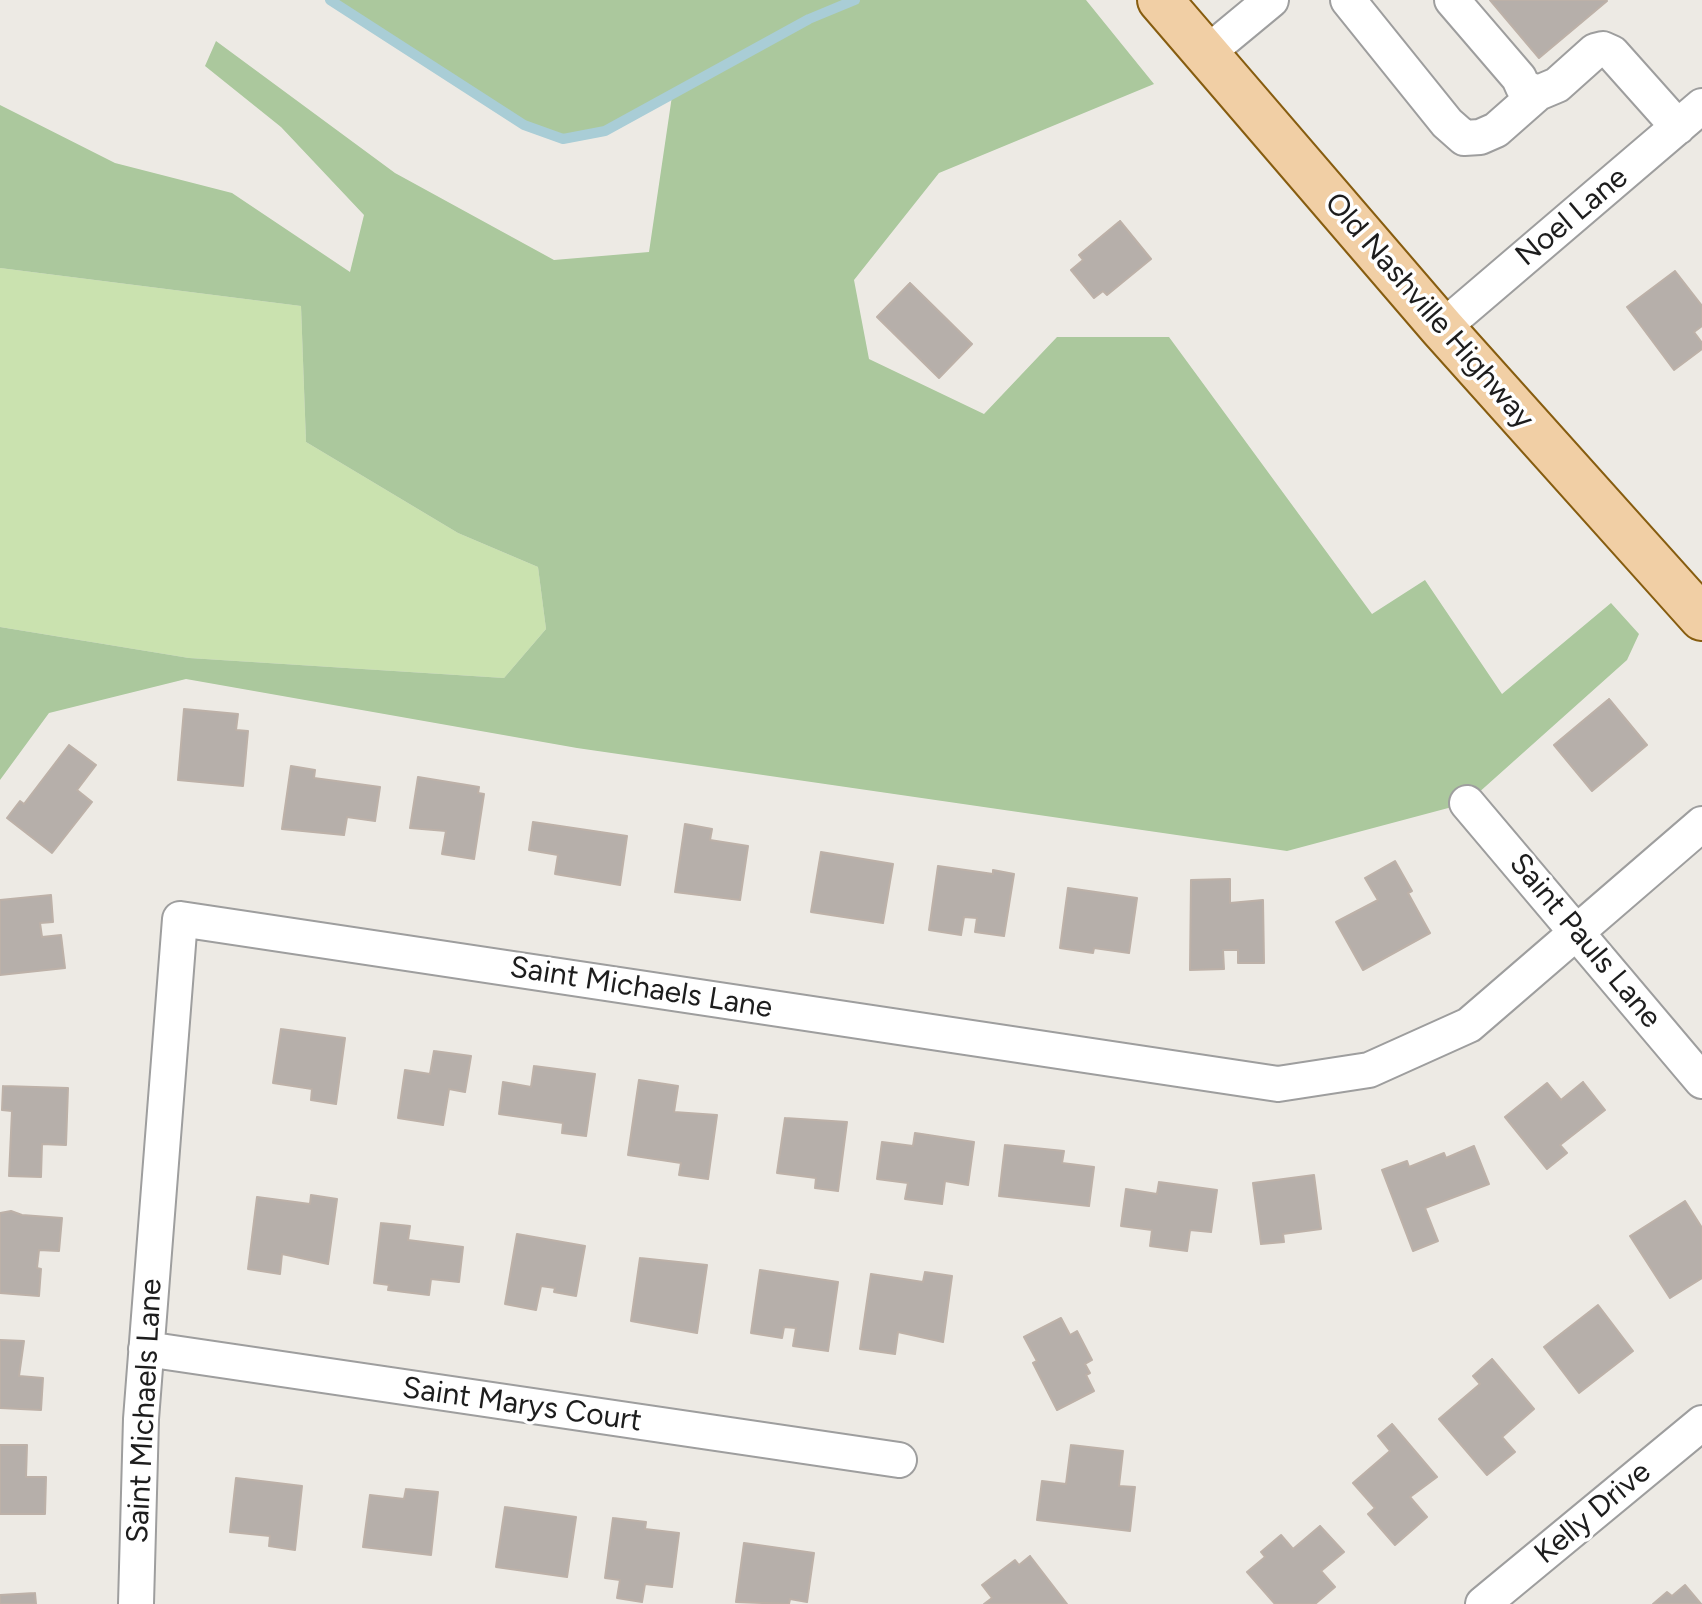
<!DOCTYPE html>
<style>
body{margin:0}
canvas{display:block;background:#edeae4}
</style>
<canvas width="1702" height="1604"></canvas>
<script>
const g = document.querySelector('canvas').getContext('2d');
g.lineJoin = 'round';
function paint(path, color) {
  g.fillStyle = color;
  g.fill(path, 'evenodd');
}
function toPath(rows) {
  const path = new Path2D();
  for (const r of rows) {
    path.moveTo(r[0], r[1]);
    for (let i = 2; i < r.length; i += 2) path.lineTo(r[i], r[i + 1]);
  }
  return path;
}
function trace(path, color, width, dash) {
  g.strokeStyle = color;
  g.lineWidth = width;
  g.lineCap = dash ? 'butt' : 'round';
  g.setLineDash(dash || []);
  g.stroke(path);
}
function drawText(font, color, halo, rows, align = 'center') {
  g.font = font + ' Figtree,sans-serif';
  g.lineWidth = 7;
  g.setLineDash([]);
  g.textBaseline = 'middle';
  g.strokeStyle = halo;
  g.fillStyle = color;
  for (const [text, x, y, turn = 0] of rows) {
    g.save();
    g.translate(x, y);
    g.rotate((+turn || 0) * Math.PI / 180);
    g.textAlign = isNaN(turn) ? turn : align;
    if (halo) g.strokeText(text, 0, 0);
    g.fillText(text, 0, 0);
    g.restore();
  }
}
paint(toPath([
 [0,268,301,306,306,442,458,533,538,567,546,629,504,678,189,658,0,627]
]), '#cae2af');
paint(toPath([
 [330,0,1086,0,1154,84,939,173,854,280,869,359,984,414,1057,337,1169,337,1372,614,1425,580,1502,694,1611,603,1639,634,1627,660,1467,803,1287,851,577,748,186,679,49,713,0,780,0,627,189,658,504,678,546,629,538,567,458,533,306,442,301,306,0,268,0,105,115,163,232,193,350,272,364,215,281,127,205,66,216,41,395,173,554,260,649,252,672,96,605,131,563,139,524,125]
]), '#abc89d');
trace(toPath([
 [330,0,524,125,563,139,605,131,809,19,855,0]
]), '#a9cdd6', 10);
const building = toPath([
 [1490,0,1606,0,1607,1,1539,58,1490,0],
 [1120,221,1151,259,1107,295,1103,291,1094,298,1071,270,1083,260,1079,255,1120,221],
 [1675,271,1702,306,1702,326,1694,332,1702,343,1702,349,1674,370,1627,307,1675,271],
 [910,283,972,344,939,378,877,317,910,283],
 [1609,699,1647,745,1592,791,1554,745,1609,699],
 [184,709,238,714,236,730,248,731,243,786,178,780,184,709],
 [69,745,96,765,77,790,92,802,52,853,7,818,20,801,24,804,69,745],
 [291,766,315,770,314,778,380,787,375,821,347,817,344,835,282,829,291,766],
 [418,777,479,787,478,793,484,794,474,859,442,854,446,831,410,828,418,777],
 [533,822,627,836,620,885,555,874,558,855,529,850,533,822],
 [685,824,712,829,710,840,748,846,740,900,675,892,685,824],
 [821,852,893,864,883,923,811,912,821,852],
 [1395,861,1412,891,1408,893,1430,933,1363,970,1336,922,1378,900,1365,878,1395,861],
 [938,866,993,874,993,870,1014,874,1004,936,975,932,977,918,964,917,961,935,929,930,938,866],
 [1230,879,1230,903,1263,900,1264,963,1238,963,1238,950,1223,950,1224,969,1190,970,1191,880,1230,879],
 [1068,888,1137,898,1129,953,1094,948,1093,953,1060,948,1068,888],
 [51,895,53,922,40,923,42,937,61,935,65,968,0,975,0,900,51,895],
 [281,1029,345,1038,336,1104,311,1100,312,1089,273,1083,281,1029],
 [434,1051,471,1056,465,1092,449,1089,443,1125,398,1118,405,1070,430,1074,434,1051],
 [534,1066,595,1074,586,1136,562,1133,563,1123,499,1114,503,1082,531,1087,534,1066],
 [639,1080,678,1086,674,1112,717,1115,708,1179,679,1175,681,1163,628,1155,639,1080],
 [1583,1082,1605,1110,1560,1145,1567,1153,1547,1169,1505,1117,1547,1083,1561,1100,1583,1082],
 [3,1086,68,1088,66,1145,42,1144,41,1177,9,1176,12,1111,2,1110,3,1086],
 [785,1118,847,1122,838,1191,815,1188,816,1178,777,1173,785,1118],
 [915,1133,974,1142,968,1185,945,1181,942,1204,905,1199,908,1183,877,1179,882,1142,913,1146,915,1133],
 [1005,1145,1064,1151,1062,1163,1094,1167,1089,1206,999,1196,1005,1145],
 [1474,1146,1489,1184,1425,1208,1438,1241,1413,1251,1382,1170,1407,1161,1409,1167,1444,1153,1446,1158,1474,1146],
 [1314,1175,1321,1229,1283,1234,1284,1242,1261,1244,1253,1183,1314,1175],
 [1159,1182,1217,1190,1211,1232,1190,1230,1187,1251,1150,1246,1152,1230,1121,1226,1126,1189,1157,1194,1159,1182],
 [311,1195,337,1199,328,1264,282,1254,280,1274,248,1269,257,1197,310,1204,311,1195],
 [1685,1201,1702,1228,1702,1278,1670,1298,1630,1236,1685,1201],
 [11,1211,22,1215,62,1218,59,1251,39,1250,37,1268,41,1269,39,1296,0,1293,0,1213,11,1211],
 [381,1223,410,1226,408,1240,463,1247,459,1282,431,1279,429,1295,388,1290,389,1285,374,1283,381,1223],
 [517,1234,585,1246,576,1296,554,1292,555,1288,541,1286,536,1310,505,1304,517,1234],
 [640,1258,707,1265,697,1333,631,1321,640,1258],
 [760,1270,838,1282,828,1351,793,1346,796,1328,784,1327,782,1338,751,1333,760,1270],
 [925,1272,952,1276,943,1342,898,1332,895,1354,860,1349,871,1274,923,1282,925,1272],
 [1598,1305,1633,1351,1579,1393,1544,1347,1598,1305],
 [1061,1318,1070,1335,1077,1331,1092,1360,1085,1364,1090,1373,1086,1375,1094,1391,1057,1410,1033,1363,1037,1361,1024,1337,1061,1318],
 [0,1340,24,1341,19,1376,43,1378,41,1410,0,1408,0,1340],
 [1492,1359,1534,1409,1502,1437,1515,1452,1487,1475,1439,1419,1480,1384,1473,1376,1492,1359],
 [1392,1424,1437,1477,1410,1497,1427,1517,1395,1545,1368,1514,1375,1508,1353,1483,1390,1451,1378,1436,1392,1424],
 [0,1445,27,1445,26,1477,46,1477,45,1514,0,1514,0,1445],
 [1071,1445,1123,1451,1119,1486,1135,1487,1130,1531,1037,1520,1042,1481,1066,1484,1071,1445],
 [236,1478,302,1486,295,1550,269,1546,270,1536,230,1532,236,1478],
 [406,1489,438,1492,431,1555,363,1547,370,1495,404,1499,406,1489],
 [505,1507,576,1517,567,1577,496,1567,505,1507],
 [613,1518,646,1522,645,1529,679,1533,672,1587,645,1584,642,1602,617,1598,620,1580,605,1578,613,1518],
 [1320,1526,1344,1552,1321,1571,1335,1587,1315,1604,1275,1604,1247,1572,1265,1557,1261,1552,1281,1535,1293,1549,1320,1526],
 [744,1543,814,1553,807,1602,790,1599,789,1604,736,1602,744,1543],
 [1030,1556,1067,1604,984,1604,992,1598,982,1585,1015,1560,1019,1565,1030,1556],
 [1685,1585,1701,1604,1653,1604,1667,1592,1672,1596,1685,1585],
 [35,1593,36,1604,0,1604,0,1595,35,1593]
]);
paint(building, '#b6afaa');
trace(building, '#bdb1a8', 2);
const minor = toPath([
 [1348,0,1447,123,1464,138,1480,137,1496,130,1538,93],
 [1452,0,1519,78,1523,87,1538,93,1557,85,1595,51,1603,49,1612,53,1678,127],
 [1207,53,1271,0],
 [1442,328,1702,106],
 [1467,803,1702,1081],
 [146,1349,899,1460],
 [136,1604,141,1419,180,919,1278,1084,1369,1070,1469,1025,1702,824],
 [1483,1604,1702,1423]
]);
const major = toPath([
 [1160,0,1442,328,1702,618]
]);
trace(minor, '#9e9e9e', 38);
trace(major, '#875d10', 48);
trace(minor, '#fff', 34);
trace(major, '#f1cfa5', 44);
drawText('30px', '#1d1d1d', '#fff', [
 ["Noel Lane",1572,217,-40],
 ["Old Nashville Highway",1429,311,49],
 ["Saint Pauls Lane",1585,941,50],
 ["Saint Michaels Lane",641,988,9],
 ["Saint Marys Court",522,1405,8],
 ["Saint Michaels Lane",145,1411,-87],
 ["Kelly Drive",1593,1513,-40]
]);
</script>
